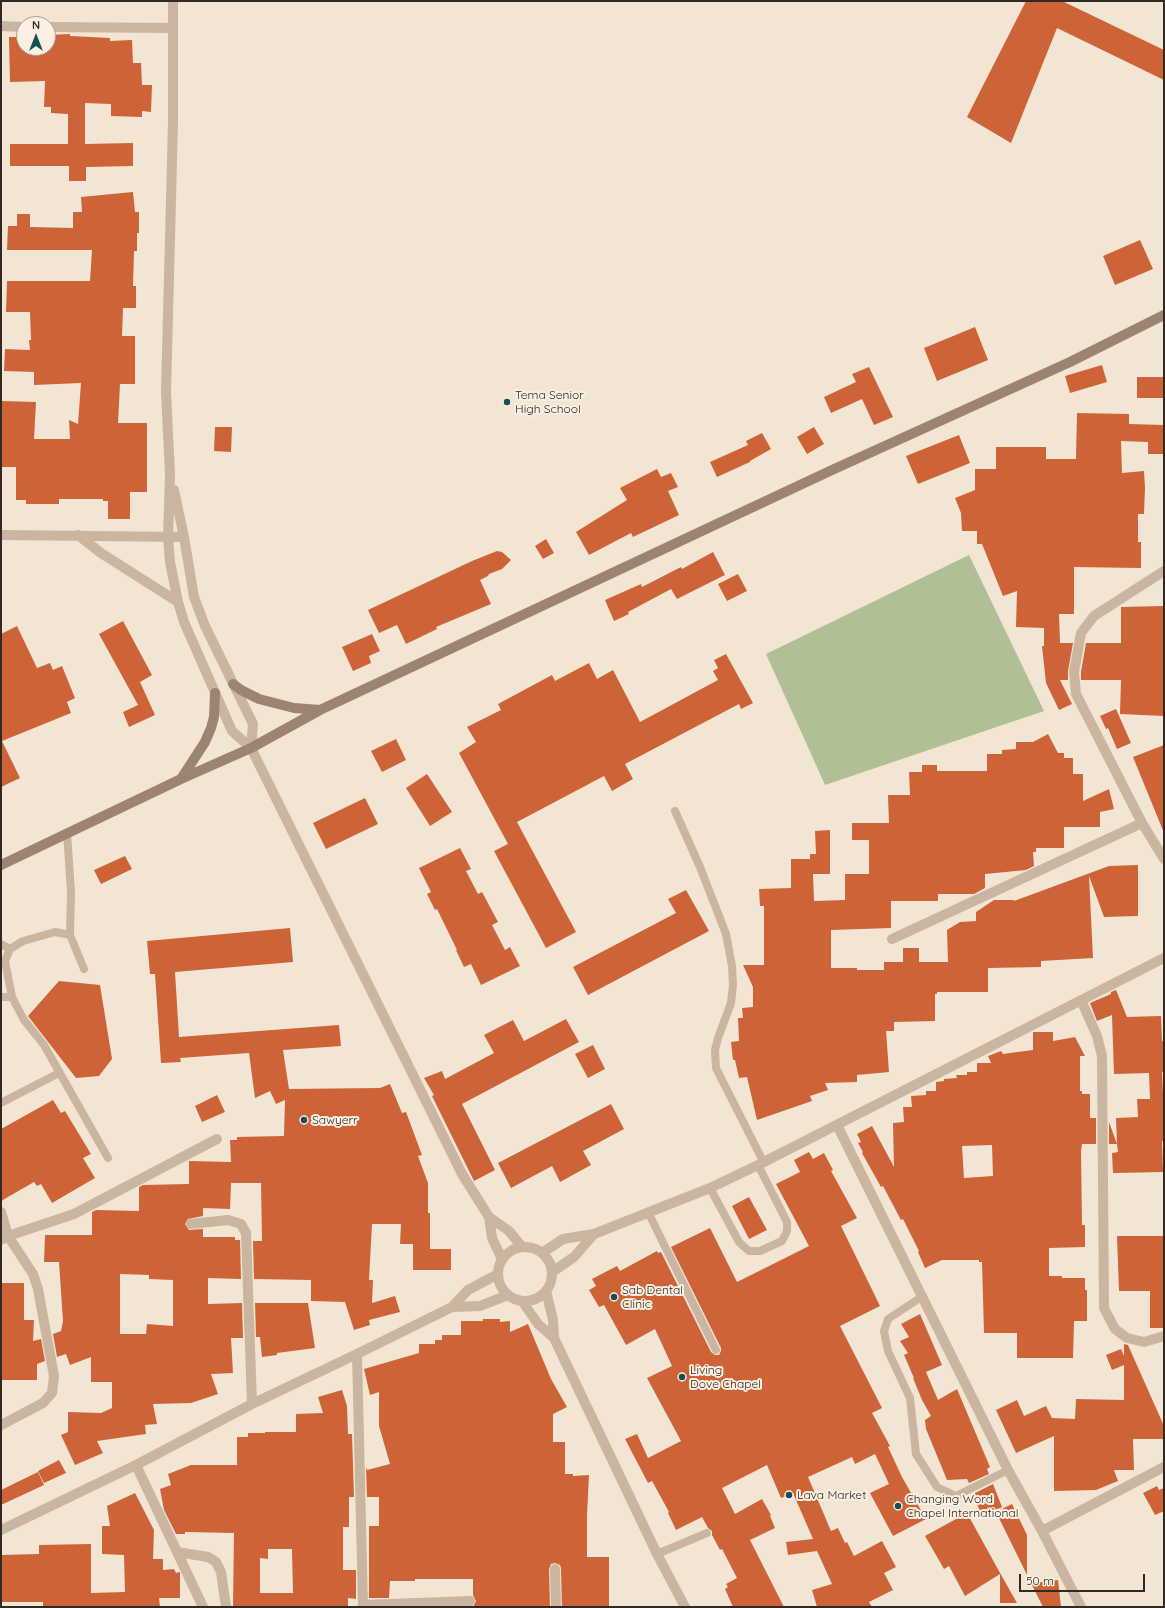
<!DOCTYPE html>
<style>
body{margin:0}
#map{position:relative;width:1165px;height:1608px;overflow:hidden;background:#f2e5d4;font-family:Quicksand,sans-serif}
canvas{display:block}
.frame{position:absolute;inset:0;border:2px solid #332924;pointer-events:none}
.north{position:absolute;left:16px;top:16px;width:40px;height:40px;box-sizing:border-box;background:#faefe0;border:1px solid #aaa095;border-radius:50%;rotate:0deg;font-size:11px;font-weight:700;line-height:16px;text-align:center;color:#332924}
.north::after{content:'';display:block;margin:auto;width:14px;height:18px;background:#174f56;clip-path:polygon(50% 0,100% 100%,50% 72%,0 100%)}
.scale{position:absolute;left:1019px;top:1574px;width:126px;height:18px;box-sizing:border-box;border:2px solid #332924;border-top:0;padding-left:5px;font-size:12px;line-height:14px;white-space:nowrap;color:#332924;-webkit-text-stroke:3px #faefe0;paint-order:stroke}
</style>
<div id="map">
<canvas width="1165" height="1608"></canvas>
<div class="frame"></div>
<div class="north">N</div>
<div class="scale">50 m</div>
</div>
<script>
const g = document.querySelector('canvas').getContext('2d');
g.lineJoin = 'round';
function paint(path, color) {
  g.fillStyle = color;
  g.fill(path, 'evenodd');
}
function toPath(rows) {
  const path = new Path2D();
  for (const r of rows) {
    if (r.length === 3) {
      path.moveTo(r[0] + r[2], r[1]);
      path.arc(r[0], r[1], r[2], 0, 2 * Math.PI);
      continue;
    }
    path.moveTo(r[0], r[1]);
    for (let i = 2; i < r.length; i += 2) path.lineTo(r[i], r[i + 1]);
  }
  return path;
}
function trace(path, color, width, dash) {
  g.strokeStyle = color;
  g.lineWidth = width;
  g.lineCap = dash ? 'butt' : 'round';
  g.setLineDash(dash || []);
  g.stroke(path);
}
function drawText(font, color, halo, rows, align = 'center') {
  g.font = font + ' Quicksand,sans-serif';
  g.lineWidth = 4;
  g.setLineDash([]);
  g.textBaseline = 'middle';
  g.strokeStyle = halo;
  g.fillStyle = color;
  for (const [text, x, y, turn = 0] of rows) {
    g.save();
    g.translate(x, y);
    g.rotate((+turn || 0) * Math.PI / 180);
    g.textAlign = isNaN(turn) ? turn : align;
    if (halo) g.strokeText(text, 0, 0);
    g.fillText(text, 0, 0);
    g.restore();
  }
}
paint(toPath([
 [969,555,1044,711,825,785,766,654]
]), '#afc194');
paint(toPath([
 [1026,1,1062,1,1164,50,1164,80,1057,28,1011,143,967,117],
 [70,34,70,36,110,38,110,41,132,40,133,63,141,63,142,85,152,85,151,112,142,111,142,117,111,116,111,104,85,103,85,144,133,143,133,166,86,167,86,181,69,181,69,166,10,166,10,144,68,144,68,114,51,113,51,107,44,107,45,81,10,82,9,37,24,37,24,48,48,48,48,35],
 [133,192,135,212,139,212,139,233,137,233,137,251,134,251,133,286,136,286,136,308,123,308,122,336,135,336,135,384,120,384,118,423,147,423,147,492,130,492,130,519,108,519,108,501,103,501,103,499,59,499,59,504,26,504,26,500,16,500,16,467,1,467,1,401,36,402,34,439,70,439,69,420,78,424,81,383,34,385,34,372,4,371,5,349,30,350,29,340,31,340,30,312,6,312,7,281,90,281,92,250,7,250,8,226,17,226,17,214,30,214,30,227,73,228,73,212,82,212,81,197],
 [1140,240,1153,269,1115,285,1103,256],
 [975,327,988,360,937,381,924,348],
 [1102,365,1107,382,1070,393,1065,376],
 [869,367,893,417,874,425,862,399,831,413,824,397,856,382,852,374],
 [1137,377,1164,377,1164,398,1137,398],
 [1077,413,1129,414,1129,424,1164,425,1164,454,1148,454,1148,442,1121,441,1122,473,1144,471,1145,488,1144,514,1138,514,1138,542,1141,542,1141,568,1074,567,1074,614,1059,614,1060,643,1073,643,1068,671,1068,680,1060,680,1072,704,1059,710,1046,683,1042,646,1044,646,1044,628,1016,627,1017,591,1003,596,982,544,977,544,977,531,962,531,961,513,955,498,975,490,975,469,996,469,996,447,1046,447,1046,459,1076,459],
 [215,427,232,427,231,452,214,451],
 [814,427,824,444,807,454,797,437],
 [762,433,771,449,750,461,750,462,717,477,710,462,748,445,746,441],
 [959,435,970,463,918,484,906,456],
 [657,469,661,477,671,473,678,487,668,491,679,515,633,537,631,533,589,555,576,532,627,500,620,488],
 [546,539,554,553,543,559,535,546],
 [497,551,502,552,511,560,502,569,489,574,488,576,480,580,491,604,436,627,437,629,406,644,397,625,379,633,368,610,472,561],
 [713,552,725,575,677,599,671,589,628,612,629,614,614,621,605,600,641,584,642,587,681,567,682,569],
 [738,574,747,591,727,601,718,584],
 [1164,606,1164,716,1120,714,1121,680,1081,680,1081,672,1086,643,1121,643,1121,607],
 [123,621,152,675,140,682,155,715,129,727,123,712,138,705,99,634],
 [17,626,37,668,50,663,53,670,62,666,75,698,67,702,71,713,2,741,20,778,1,787,1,634],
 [372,634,380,651,369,656,371,663,353,671,342,647],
 [726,654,753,703,741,709,739,704,625,764,633,779,612,791,604,776,517,822,576,932,546,948,494,851,508,844,459,753,476,742,467,727,501,710,498,704,552,675,555,681,589,663,597,679,613,670,640,722,718,680,713,671,718,668,714,660],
 [1116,709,1131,743,1117,749,1108,728,1106,729,1100,716],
 [1048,734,1058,753,1064,753,1064,758,1073,758,1073,774,1083,774,1083,801,1109,789,1114,809,1100,812,1100,827,1064,827,1064,848,1036,848,1036,852,1033,852,1034,866,1026,870,985,874,985,888,974,894,938,894,938,901,891,901,891,928,831,930,831,968,857,968,857,970,884,970,884,962,903,962,903,948,919,948,919,962,948,962,947,930,960,922,976,921,976,912,994,900,1014,900,1014,901,1109,866,1138,865,1138,916,1104,917,1089,876,1093,958,1041,961,1041,967,988,968,988,992,937,992,937,994,935,994,935,1021,894,1022,894,1031,886,1031,889,1072,857,1075,857,1082,825,1083,828,1090,810,1096,812,1101,757,1120,747,1077,739,1078,735,1060,733,1060,731,1042,739,1041,738,1018,743,1018,742,1008,753,1007,753,987,743,965,764,965,764,906,760,906,759,889,791,888,791,859,810,859,810,854,816,854,815,831,830,830,830,874,813,874,814,901,845,900,845,874,869,874,869,840,852,840,852,823,889,823,888,795,910,795,909,772,922,772,922,765,937,765,937,771,987,771,987,754,1002,754,1002,750,1016,749,1016,742,1033,742],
 [396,739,406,760,382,772,371,751],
 [1164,745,1164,833,1133,757],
 [427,774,452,812,430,826,406,788],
 [365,798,378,824,326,849,313,823],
 [460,848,471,869,466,871,478,894,482,892,498,922,492,925,505,950,510,947,520,966,481,985,471,964,464,967,456,950,457,950,437,909,435,910,427,894,431,892,419,868],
 [125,856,132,869,101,884,94,870],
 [686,890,709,931,588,995,573,967,676,913,668,899],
 [290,928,293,962,175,972,179,1037,339,1025,341,1046,283,1050,289,1089,380,1088,390,1084,402,1113,406,1112,422,1155,418,1156,428,1183,428,1213,430,1213,430,1249,451,1249,451,1270,413,1270,413,1244,400,1244,401,1224,372,1224,369,1280,373,1280,372,1303,395,1296,400,1312,369,1320,370,1325,354,1330,345,1302,311,1301,311,1280,254,1279,253,1241,262,1241,261,1183,231,1183,230,1209,203,1208,203,1216,188,1219,185,1224,189,1230,203,1229,203,1237,235,1237,235,1240,240,1240,241,1279,208,1278,208,1304,242,1303,243,1338,231,1338,233,1373,211,1374,218,1394,191,1403,153,1404,157,1424,145,1425,146,1434,97,1441,103,1453,75,1465,61,1435,68,1432,68,1412,101,1413,112,1408,112,1382,91,1382,91,1357,70,1365,66,1354,57,1357,53,1334,61,1331,63,1321,59,1262,44,1262,45,1235,92,1235,92,1212,96,1210,139,1211,139,1187,143,1185,189,1184,189,1161,231,1162,230,1140,237,1140,237,1137,284,1136,285,1100,276,1104,270,1091,255,1098,249,1053,180,1058,181,1062,161,1063,155,974,150,974,147,941],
 [120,1274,149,1275,149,1279,173,1280,173,1326,147,1324,146,1334,120,1334],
 [59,981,100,985,112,1059,99,1076,76,1078,28,1016],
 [1116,990,1127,1017,1161,1016,1162,1041,1164,1041,1164,1072,1162,1072,1164,1116,1164,1141,1162,1141,1163,1172,1113,1173,1112,1153,1118,1152,1117,1144,1109,1144,1109,1122,1117,1144,1116,1118,1138,1117,1137,1099,1150,1099,1149,1073,1114,1074,1112,1015,1097,1021,1090,1003,1111,994,1111,992],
 [566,1019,579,1042,462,1104,495,1170,474,1181,432,1096,434,1095,424,1078,442,1071,445,1079,494,1053,484,1035,513,1020,524,1041],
 [1033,1032,1053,1032,1053,1041,1075,1037,1085,1056,1080,1056,1080,1091,1082,1091,1082,1094,1090,1094,1090,1118,1096,1118,1096,1144,1082,1144,1081,1151,1082,1225,1085,1225,1085,1247,1049,1248,1049,1276,1062,1276,1062,1278,1085,1278,1085,1290,1087,1290,1087,1321,1074,1321,1073,1358,1017,1358,1017,1333,984,1333,982,1262,979,1262,979,1260,942,1260,925,1268,918,1252,919,1251,903,1219,901,1220,883,1186,881,1187,862,1153,863,1152,858,1143,861,1142,857,1134,872,1126,894,1167,893,1123,904,1122,903,1107,912,1107,911,1096,926,1095,926,1091,936,1091,936,1082,944,1081,944,1079,957,1078,956,1075,967,1075,967,1072,977,1072,977,1063,991,1063,988,1056,1001,1051,1003,1054,1033,1050],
 [992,1145,993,1176,964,1178,962,1146],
 [593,1045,605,1069,588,1078,575,1054],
 [217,1095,225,1112,202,1122,195,1106],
 [53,1100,61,1113,65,1111,91,1154,83,1158,95,1178,52,1203,41,1184,37,1186,34,1182,1,1201,1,1129],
 [611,1104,624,1129,583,1151,591,1165,560,1182,552,1166,511,1188,498,1163],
 [809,1152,813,1159,824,1153,833,1170,831,1171,857,1218,841,1226,880,1306,840,1326,882,1408,872,1413,890,1446,888,1447,902,1477,926,1519,893,1536,870,1493,889,1484,875,1454,855,1464,852,1457,808,1477,831,1531,838,1528,845,1543,847,1542,854,1556,882,1541,896,1567,884,1573,893,1590,869,1602,872,1607,817,1607,812,1590,832,1584,817,1551,788,1555,786,1542,813,1539,793,1493,781,1498,767,1465,722,1488,735,1514,762,1499,771,1515,770,1516,775,1528,750,1540,784,1607,733,1607,725,1589,728,1587,726,1584,737,1578,722,1549,720,1550,712,1535,712,1531,708,1528,702,1517,676,1530,668,1513,669,1512,652,1481,648,1483,625,1439,637,1434,648,1458,681,1441,647,1378,672,1366,655,1329,626,1345,604,1305,599,1307,589,1290,596,1286,592,1279,617,1266,620,1271,657,1251,658,1253,661,1252,711,1352,715,1355,719,1355,721,1351,721,1348,671,1247,710,1228,737,1282,809,1246,776,1184,800,1172,794,1160],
 [749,1197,767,1230,749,1239,732,1206],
 [1117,1236,1164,1236,1164,1328,1150,1328,1150,1291,1119,1291],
 [1,1283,24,1283,24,1320,34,1320,33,1341,41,1339,45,1361,37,1364,37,1380,1,1380],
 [255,1303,308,1303,315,1348,277,1353,277,1355,262,1357,260,1337,256,1337],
 [920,1314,942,1365,926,1372,938,1400,957,1389,990,1467,987,1469,989,1474,969,1483,967,1479,947,1480,926,1429,925,1420,931,1416,922,1400,913,1378,914,1378,904,1355,908,1353,900,1341,909,1337,901,1324],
 [483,1319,500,1319,500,1322,510,1321,510,1332,528,1324,551,1379,567,1407,553,1414,553,1442,565,1442,565,1474,573,1474,573,1476,589,1475,587,1515,587,1557,609,1557,609,1607,562,1607,561,1568,560,1565,555,1563,551,1564,549,1569,550,1607,473,1607,476,1601,473,1595,473,1579,415,1579,415,1581,390,1581,389,1598,369,1598,369,1526,379,1526,379,1497,367,1497,366,1467,367,1470,390,1464,379,1426,379,1392,370,1395,364,1369,419,1353,419,1344,435,1344,435,1340,442,1340,442,1335,461,1335,461,1321,483,1321],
 [1124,1344,1128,1345,1164,1426,1164,1439,1133,1439,1134,1470,1114,1470,1118,1481,1096,1490,1054,1491,1054,1436,1016,1453,996,1410,1017,1400,1024,1416,1046,1406,1052,1418,1075,1419,1076,1399,1124,1400,1124,1365,1112,1370,1106,1355,1121,1349,1124,1356],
 [342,1390,347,1406,348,1434,352,1434,354,1497,349,1497,349,1527,343,1527,343,1570,356,1570,356,1599,348,1598,348,1606,233,1607,234,1533,185,1532,185,1534,176,1534,164,1510,160,1489,171,1485,168,1474,191,1465,237,1465,237,1437,248,1437,248,1433,265,1433,265,1432,296,1432,296,1414,323,1413,318,1397],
 [268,1549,292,1549,293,1593,260,1593,260,1558,268,1559],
 [59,1460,66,1473,44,1483,38,1471],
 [38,1472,44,1485,1,1505,1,1490],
 [993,1484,1002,1507,982,1516,973,1494],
 [1157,1486,1159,1490,1164,1488,1164,1511,1155,1515,1143,1493],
 [135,1493,154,1530,153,1559,163,1559,163,1570,174,1569,176,1573,180,1572,180,1598,159,1598,160,1607,43,1607,43,1602,1,1602,1,1555,39,1554,39,1545,91,1544,91,1593,125,1592,124,1555,102,1554,102,1526,110,1526,107,1506],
 [1012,1504,1027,1535,1027,1575,996,1512],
 [967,1513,1000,1573,1017,1603,1000,1603,1000,1574,965,1596,949,1566,944,1569,925,1536],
 [1058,1580,1061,1607,1043,1607,1031,1583]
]), '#cd6336');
trace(toPath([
 [675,811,700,867,726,934,732,966,733,985,731,1003,718,1038,715,1050,716,1068,764,1163],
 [67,833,71,892,70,935,84,969],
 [70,935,55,932,23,941,10,949,5,961,12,997,24,1020,44,1045,108,1158],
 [1,944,10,949],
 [1,997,12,997],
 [1,1103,59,1073],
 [710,1188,739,1242,749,1251,760,1251,782,1241,787,1231,787,1222,758,1165],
 [648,1212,716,1350],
 [923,1296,888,1319,884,1331,888,1351,910,1398,916,1454,937,1487,956,1496,1008,1470],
 [657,1554,707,1533]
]), '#cab5a0', 8);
trace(toPath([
 [1,26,24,27],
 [48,27,173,28],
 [1,535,184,537],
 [1164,571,1094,616,1081,633,1074,672,1076,694,1142,823,1164,859],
 [892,939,1142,823],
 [1081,1000,1097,1036,1102,1056,1104,1308,1115,1329,1127,1338,1144,1342,1164,1336],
 [837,1125,1008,1470,1042,1531,1081,1607],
 [1,1212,8,1236,33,1274,38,1289,54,1376,52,1393,43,1403,1,1425],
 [191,1224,228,1220,241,1224,246,1233,252,1404],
 [1,1240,8,1236,74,1214,217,1139],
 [542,1253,563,1239,594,1234,710,1188,758,1165,1164,958],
 [552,1272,574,1257,594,1234],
 [452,1307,480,1306,508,1295],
 [357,1354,363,1607],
 [136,1465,203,1607],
 [1,1530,136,1465,252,1404,357,1354,452,1307,468,1290,498,1274],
 [1042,1531,1164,1467],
 [177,1552,208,1557,216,1562,221,1572,226,1607],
 [555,1569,556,1607],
 [363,1605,470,1601]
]), '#cab5a0', 10);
trace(toPath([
 [173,1,173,122,166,392,170,475,168,537,170,562,178,602,184,622,232,731,251,748,462,1174,489,1217,509,1231,522,1247],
 [174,490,184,537,194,597,205,626,253,724,251,748],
 [78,535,101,553,178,602],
 [489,1217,492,1238,502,1259],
 [525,1274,27],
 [546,1291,553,1320,554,1338,657,1554,685,1607],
 [522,1301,538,1324,554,1338]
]), '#cab5a0', 10);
trace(toPath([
 [233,684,241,690,259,699,294,708,320,710],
 [181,779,205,742,211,728,214,717,215,693],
 [1,865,181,779,251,748,320,710,832,470,1070,362,1164,315]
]), '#9d8472', 10);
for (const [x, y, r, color] of [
 [507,402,4,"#174f56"],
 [304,1120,4,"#174f56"],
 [614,1297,4,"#174f56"],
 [682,1377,4,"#174f56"],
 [789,1495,4,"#174f56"],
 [898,1506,4,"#174f56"]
]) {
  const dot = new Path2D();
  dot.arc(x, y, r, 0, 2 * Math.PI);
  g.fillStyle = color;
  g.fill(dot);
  trace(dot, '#faefe0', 1.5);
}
drawText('12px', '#332924', '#faefe0', [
 ["Tema Senior",515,395],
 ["High School",515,409],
 ["Sawyerr",312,1120],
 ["Sab Dental",622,1290],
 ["Clinic",622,1304],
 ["Living",690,1370],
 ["Dove Chapel",690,1384],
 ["Lava Market",797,1495],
 ["Changing Word",906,1499],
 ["Chapel International",906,1513]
], 'left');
</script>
